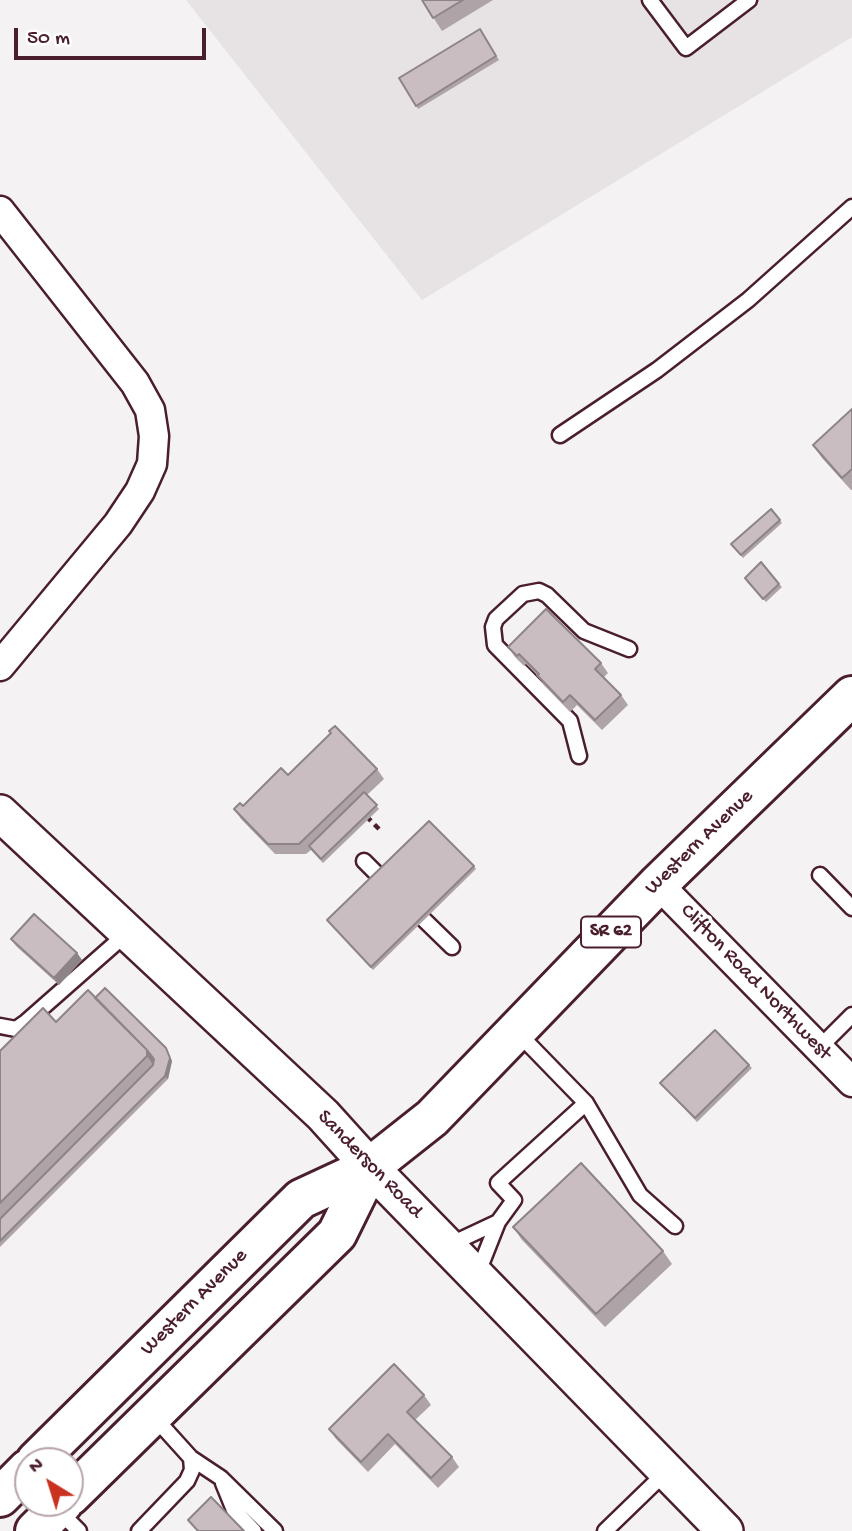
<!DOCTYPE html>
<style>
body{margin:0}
#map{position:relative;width:852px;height:1531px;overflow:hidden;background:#f4f2f2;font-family:"Gochi Hand",sans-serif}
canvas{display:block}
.north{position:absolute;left:14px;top:1447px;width:70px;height:70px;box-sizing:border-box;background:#fff;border:2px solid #b7a5aa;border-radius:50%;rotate:322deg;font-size:19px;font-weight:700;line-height:28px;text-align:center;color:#4a1f2b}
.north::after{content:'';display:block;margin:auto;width:24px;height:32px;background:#c8321e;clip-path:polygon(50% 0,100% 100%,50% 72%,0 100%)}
.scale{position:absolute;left:14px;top:28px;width:192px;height:32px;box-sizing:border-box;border:4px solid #4a1f2b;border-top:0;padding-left:9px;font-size:21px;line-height:24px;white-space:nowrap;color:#4a1f2b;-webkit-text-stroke:5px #fff;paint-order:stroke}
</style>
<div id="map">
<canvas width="852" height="1531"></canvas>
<div class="north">N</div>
<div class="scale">50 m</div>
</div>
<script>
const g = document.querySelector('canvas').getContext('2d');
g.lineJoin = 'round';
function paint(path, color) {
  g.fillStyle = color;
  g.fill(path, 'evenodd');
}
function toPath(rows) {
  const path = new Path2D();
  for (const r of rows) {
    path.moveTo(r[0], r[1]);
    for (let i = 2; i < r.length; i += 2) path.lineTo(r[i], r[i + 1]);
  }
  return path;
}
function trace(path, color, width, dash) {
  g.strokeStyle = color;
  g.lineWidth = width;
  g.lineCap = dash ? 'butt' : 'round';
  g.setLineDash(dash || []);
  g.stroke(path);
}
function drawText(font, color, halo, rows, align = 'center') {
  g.font = font + ' "Gochi Hand",sans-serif';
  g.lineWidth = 7;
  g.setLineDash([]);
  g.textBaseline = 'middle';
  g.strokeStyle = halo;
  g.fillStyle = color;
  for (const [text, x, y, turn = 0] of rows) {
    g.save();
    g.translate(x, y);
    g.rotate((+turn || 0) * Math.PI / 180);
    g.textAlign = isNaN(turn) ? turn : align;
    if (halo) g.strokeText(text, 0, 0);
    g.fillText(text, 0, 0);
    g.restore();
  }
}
paint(toPath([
 [186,0,852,0,852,37,422,300]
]), '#e7e2e3');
const service = toPath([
 [650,0,686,48,749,0],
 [560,435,657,370,748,300,852,207],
 [579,756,570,721,495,645,493,627,496,619,523,594,539,591,547,595,584,631,629,649],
 [364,861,388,885],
 [820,875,852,908],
 [413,909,452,947],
 [0,1026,16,1029,26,1022,126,934],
 [516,1031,586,1103,640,1195,675,1226],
 [819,1048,852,1015],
 [449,1245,498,1222],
 [477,1275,498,1222,514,1200,498,1183,586,1103],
 [191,1458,221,1478,275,1531],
 [223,1483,234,1510,254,1531],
 [58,1510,79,1531],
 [139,1531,187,1481,192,1470,191,1458,154,1417],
 [605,1531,667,1471]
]);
const minor = toPath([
 [0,211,135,383,150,410,154,436,152,464,140,491,118,524,0,666],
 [658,884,852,1082]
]);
const tertiary = toPath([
 [0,813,323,1115,370,1167,725,1531]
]);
const primary = toPath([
 [36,1461,301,1199,370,1167,432,1118,658,884,852,696],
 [70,1496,337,1234,370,1167],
 [0,1497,28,1469],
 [35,1531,63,1503]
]);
trace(service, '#4a1f2b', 19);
trace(minor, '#4a1f2b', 33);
trace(tertiary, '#4a1f2b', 40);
trace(primary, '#4a1f2b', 44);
trace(toPath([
 [366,816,379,829]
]), '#4a1f2b', 4.5, [7, 5]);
trace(service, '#fff', 14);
trace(minor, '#fff', 28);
trace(tertiary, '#fff', 35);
trace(primary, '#fff', 38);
paint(toPath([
 [422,0,493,0,442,31],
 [480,29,499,60,418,109,399,78],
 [852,409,852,490,851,490,822,458,813,445],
 [771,509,782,523,743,558,731,544],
 [747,582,779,584,782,587,766,602],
 [508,647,601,663,608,673,604,677,621,695,628,705,602,730,577,705,570,712,544,685,537,675,526,664,524,666,515,657],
 [377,769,384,779,367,795,379,809,323,863,311,850,306,854,275,854,241,819,234,809,243,806,288,775],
 [474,866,476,869,373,970,327,920],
 [11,939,77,953,82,960,59,985,16,946],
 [56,1022,168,1052,172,1061,168,1079,0,1247,0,1051],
 [749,1065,752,1068,697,1122,660,1083],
 [513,1227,663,1251,672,1264,605,1327,522,1240],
 [424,1395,431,1405,415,1420,452,1457,459,1467,438,1488,395,1444,368,1472,336,1439,329,1429]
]), '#aea3a6');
paint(toPath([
 [77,953,82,960,59,985,54,978],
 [166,1048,172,1061,168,1079,165,1076],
 [147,1050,156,1063,156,1069,147,1056]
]), '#8d8487');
const building = toPath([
 [422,0,463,0,433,18,422,0],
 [480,29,496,56,416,106,399,78,480,29],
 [852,409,852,469,842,478,813,445,852,409],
 [771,509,780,520,741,555,731,544,771,509],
 [761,562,779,584,763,599,745,578,761,562],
 [546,609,601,663,595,669,621,695,595,720,570,695,563,702,537,675,539,674,519,654,517,656,508,647,546,609],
 [335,726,377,769,299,844,268,844,234,809,240,803,243,806,281,768,288,775,331,733,329,731,335,726],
 [364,792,377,805,321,859,309,846,364,792],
 [429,821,474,866,371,967,327,920,429,821],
 [34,914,77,953,54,978,11,939,34,914],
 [105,988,166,1048,170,1058,165,1076,0,1241,0,1219,153,1065,154,1059,147,1050,95,998,105,988],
 [88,990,147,1050,147,1056,0,1203,0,1051,43,1008,56,1022,88,990],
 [715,1030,749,1065,695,1118,660,1083,715,1030],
 [581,1163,663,1251,596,1314,513,1227,581,1163],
 [394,1364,424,1395,407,1412,452,1457,431,1478,388,1434,361,1462,329,1429,394,1364],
 [211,1497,244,1531,198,1531,188,1520,211,1497]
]);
paint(building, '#cabdc1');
trace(building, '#8d8487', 2);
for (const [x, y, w] of [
 [611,932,60]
]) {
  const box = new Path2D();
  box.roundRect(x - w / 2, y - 15.5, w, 31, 5);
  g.fillStyle = '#fff';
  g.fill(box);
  trace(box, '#4a1f2b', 2);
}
drawText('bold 19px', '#4a1f2b', null, [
 ["SR 62",611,932]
]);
drawText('21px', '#4a1f2b', '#fff', [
 ["Western Avenue",700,843,-44],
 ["Clifton Road Northwest",755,983,46],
 ["Sanderson Road",369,1165,46],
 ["Western Avenue",195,1303,-45]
]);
</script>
